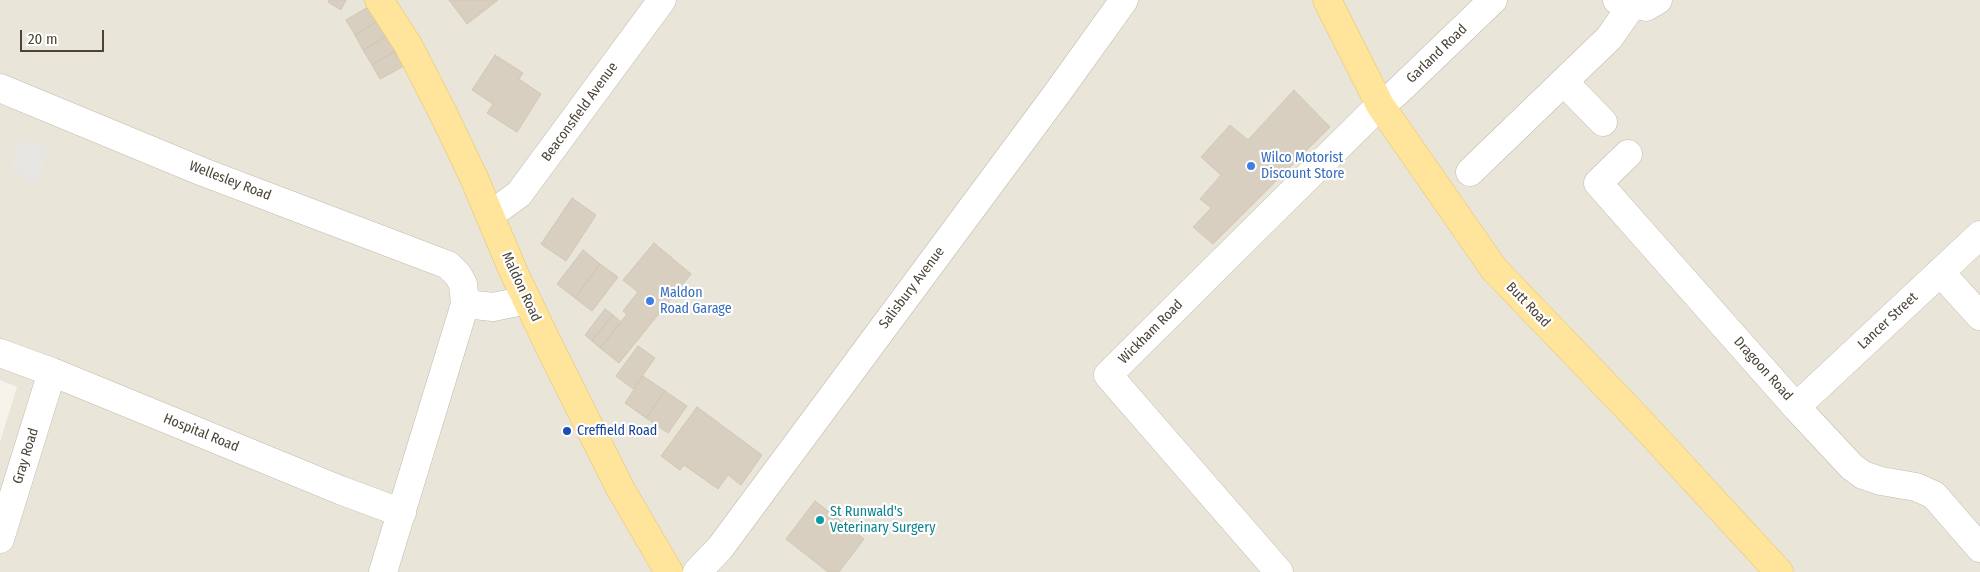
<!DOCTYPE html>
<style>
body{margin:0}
#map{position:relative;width:1980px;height:572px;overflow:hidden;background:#f6f3eb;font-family:"Fira Sans Condensed",sans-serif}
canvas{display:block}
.scale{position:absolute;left:20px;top:30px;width:84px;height:22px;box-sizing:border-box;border:2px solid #4b4438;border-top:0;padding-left:6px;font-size:15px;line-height:18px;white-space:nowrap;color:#4b4438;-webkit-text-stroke:4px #fff;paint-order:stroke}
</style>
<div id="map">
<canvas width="1980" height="572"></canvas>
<div class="scale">20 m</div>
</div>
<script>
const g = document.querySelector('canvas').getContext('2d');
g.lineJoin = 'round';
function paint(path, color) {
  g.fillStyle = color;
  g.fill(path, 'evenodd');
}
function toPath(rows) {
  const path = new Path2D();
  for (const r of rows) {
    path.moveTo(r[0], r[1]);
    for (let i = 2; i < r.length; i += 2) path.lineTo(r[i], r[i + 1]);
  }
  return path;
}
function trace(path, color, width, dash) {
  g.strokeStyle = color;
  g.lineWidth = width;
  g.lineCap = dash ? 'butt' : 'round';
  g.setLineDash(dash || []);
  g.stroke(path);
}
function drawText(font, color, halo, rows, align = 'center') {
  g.font = font + ' "Fira Sans Condensed",sans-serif';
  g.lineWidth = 4.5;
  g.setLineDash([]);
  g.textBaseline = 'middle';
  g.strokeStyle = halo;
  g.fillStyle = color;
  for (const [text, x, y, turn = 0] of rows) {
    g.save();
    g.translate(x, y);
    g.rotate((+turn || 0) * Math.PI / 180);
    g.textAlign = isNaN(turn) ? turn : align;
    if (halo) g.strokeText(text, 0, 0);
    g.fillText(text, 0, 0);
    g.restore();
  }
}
paint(toPath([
 [0,0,1980,0,1980,572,0,572,0,442,17,387,0,380],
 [1295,90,1330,127,1213,244,1193,227,1211,208,1200,199,1221,175,1202,156,1230,125,1248,140]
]), '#eae5d9');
paint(toPath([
 [20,137,49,149,36,184,22,178,23,175,9,171]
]), '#e8e6e3');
const building = toPath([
 [329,0,346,0,341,10,328,2,329,0],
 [449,0,498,0,467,24,449,0],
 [370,6,378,21,355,35,346,20,370,6],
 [378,21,387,36,363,50,355,35,378,21],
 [387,36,395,51,372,65,363,50,387,36],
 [395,51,404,66,380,79,372,65,395,51],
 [495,55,523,73,519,79,541,94,517,132,487,113,493,104,472,90,495,55],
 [1294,90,1330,127,1213,244,1193,227,1211,208,1200,199,1221,175,1201,157,1230,125,1248,140,1294,90],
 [572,198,596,215,566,261,541,244,572,198],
 [654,243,691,274,619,363,600,348,627,314,623,311,638,292,623,280,654,243],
 [583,250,600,264,575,298,557,284,583,250],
 [600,264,618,277,592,311,575,298,600,264],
 [605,309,613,315,592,341,585,335,605,309],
 [613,315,621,322,600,348,592,341,613,315],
 [638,346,655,358,633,389,616,376,638,346],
 [643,376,665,391,646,418,625,403,643,376],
 [665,391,687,406,668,433,646,418,665,391],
 [697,407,762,455,741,485,728,475,718,489,684,465,680,470,661,456,697,407],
 [815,501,864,539,839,572,828,572,786,539,815,501]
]);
paint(building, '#d8cfc0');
trace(building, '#d3c7b3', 1);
const minor = toPath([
 [1617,0,1646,7,1658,0],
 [1564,82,1603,122],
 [0,88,203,172,448,265,458,275,463,284,465,304,383,572],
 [1628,154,1598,183,1796,407,1852,467,1863,475,1881,481,1916,487,1934,495,1980,548],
 [1470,172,1609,38,1633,4],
 [490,215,519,194,662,0],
 [1940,272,1980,316],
 [465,304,493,307,527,300],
 [0,353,52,372,340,490,402,513],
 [1796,407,1980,235],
 [0,539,52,372],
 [697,572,720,548,1058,92,1124,0],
 [1279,572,1108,375,1380,105,1395,94,1493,0]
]);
const major = toPath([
 [379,0,408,45,444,115,474,178,514,273,551,350,620,488,669,572],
 [1327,0,1380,105,1494,269,1639,420,1779,572]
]);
trace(minor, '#c2bbad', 29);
trace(major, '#e8c467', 29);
trace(minor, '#fff', 28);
trace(major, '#ffe59b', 28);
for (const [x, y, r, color] of [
 [1251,166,5,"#3f7fe0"],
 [650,301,5,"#3f7fe0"],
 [567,431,5,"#1a4fb4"],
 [820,520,5,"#0f9aa8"]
]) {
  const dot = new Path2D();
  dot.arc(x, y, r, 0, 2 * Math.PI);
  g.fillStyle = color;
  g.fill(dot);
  trace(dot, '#fff', 2);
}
drawText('14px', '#4b4438', '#fff', [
 ["Garland Road",1437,54,-44],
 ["Beaconsfield Avenue",580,112,-54],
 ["Wellesley Road",230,181,21],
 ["Maldon Road",521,287,65],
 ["Salisbury Avenue",912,288,-53],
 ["Butt Road",1528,305,46],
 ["Lancer Street",1888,321,-43],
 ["Wickham Road",1151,332,-45],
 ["Dragoon Road",1763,369,48],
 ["Hospital Road",201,433,22],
 ["Gray Road",26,456,-73]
]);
drawText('14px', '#366cbe', '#fff', [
 ["Wilco Motorist",1261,158],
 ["Discount Store",1261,174],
 ["Maldon",660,293],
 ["Road Garage",660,309]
], 'left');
drawText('14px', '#164399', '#fff', [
 ["Creffield Road",577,431]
], 'left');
drawText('14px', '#0d838f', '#fff', [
 ["St Runwald's",830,512],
 ["Veterinary Surgery",830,528]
], 'left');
</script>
